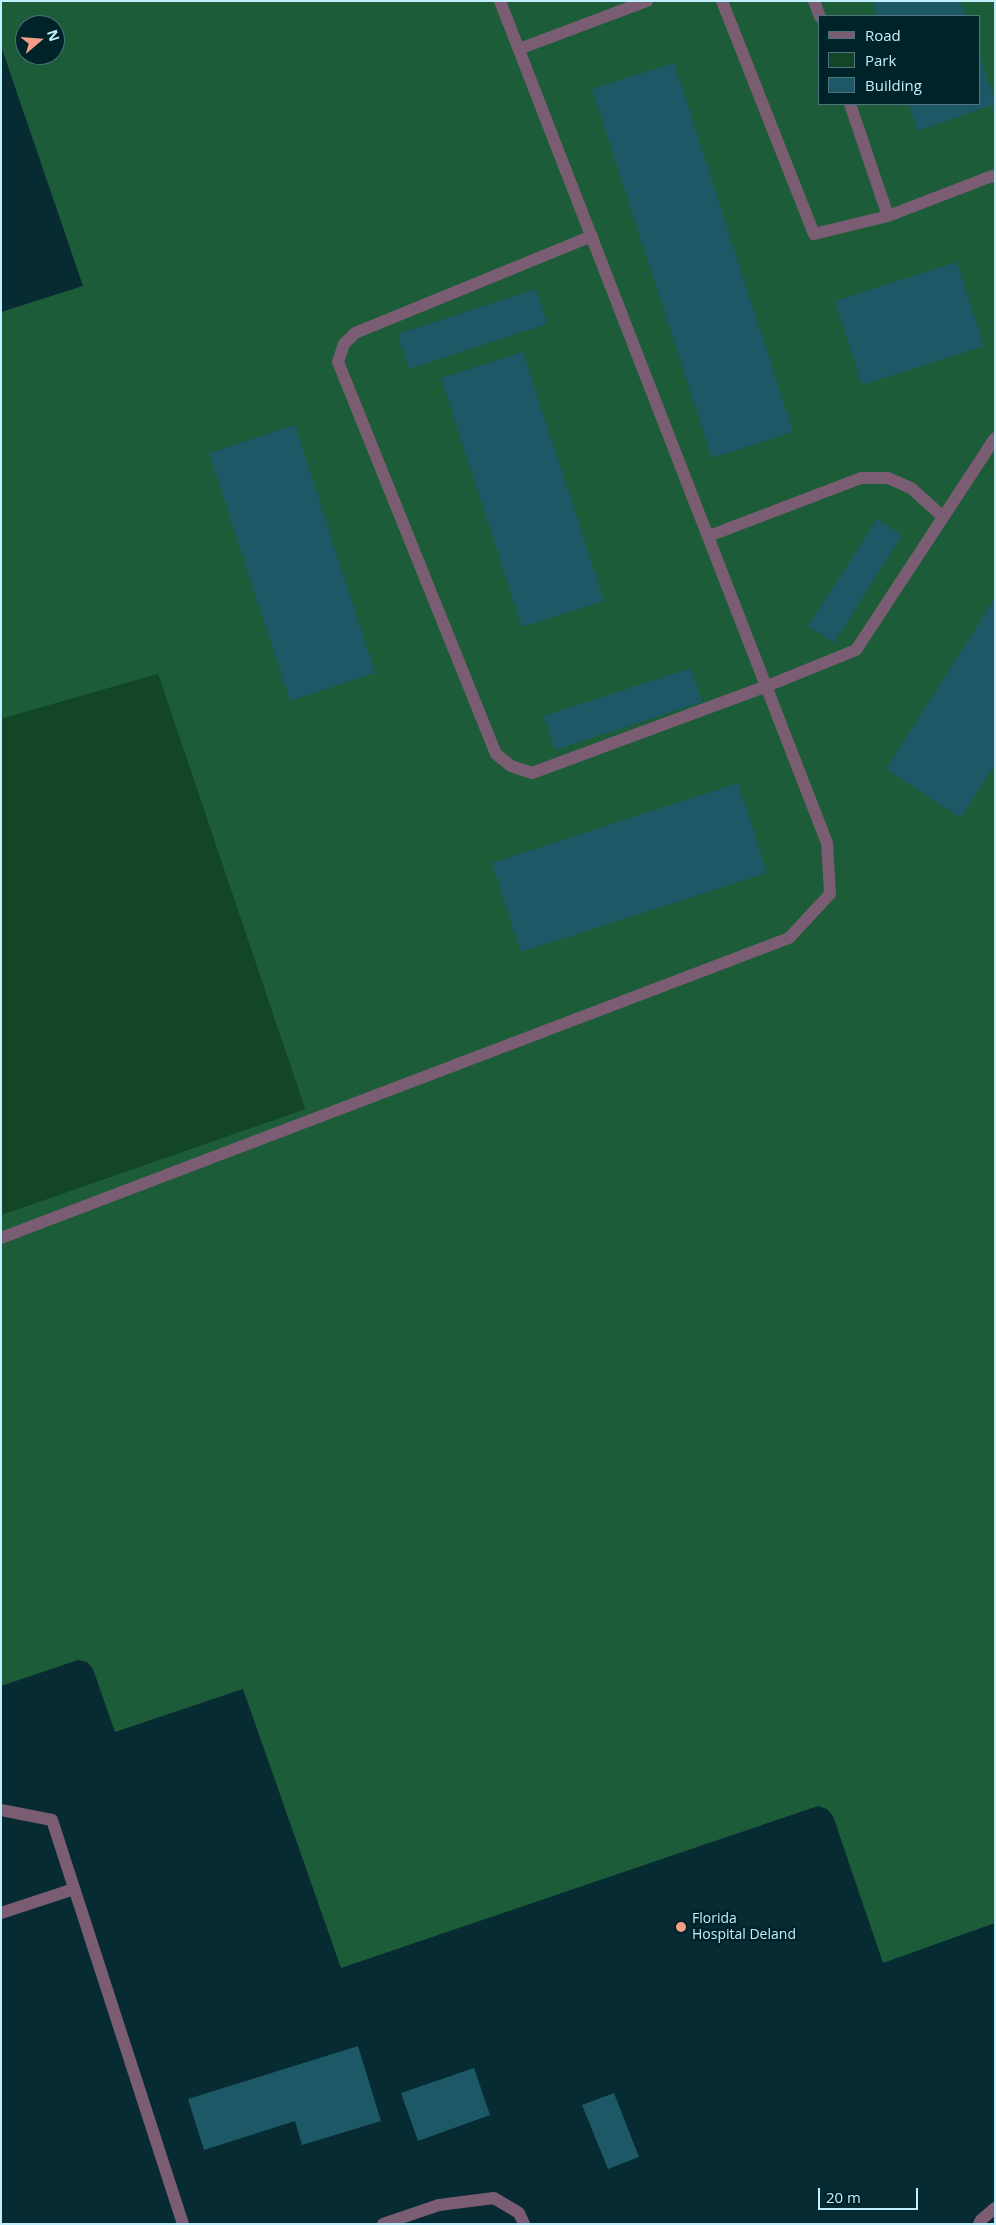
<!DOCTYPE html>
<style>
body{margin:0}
#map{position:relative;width:996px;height:2225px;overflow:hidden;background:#072b33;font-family:"Open Sans",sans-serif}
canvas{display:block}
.frame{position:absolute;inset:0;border:2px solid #c0f0fd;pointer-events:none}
.legend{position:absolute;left:818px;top:15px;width:162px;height:90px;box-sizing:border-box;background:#002229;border:1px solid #4d747e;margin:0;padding:6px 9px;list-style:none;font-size:15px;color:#c0f0fd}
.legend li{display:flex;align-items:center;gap:10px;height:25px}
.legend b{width:25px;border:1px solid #4d747e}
.north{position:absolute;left:15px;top:15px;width:50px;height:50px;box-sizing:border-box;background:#002229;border:1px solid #4d747e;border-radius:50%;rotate:72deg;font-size:14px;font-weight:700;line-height:20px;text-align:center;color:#c0f0fd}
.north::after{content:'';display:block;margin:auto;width:18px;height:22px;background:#f49e88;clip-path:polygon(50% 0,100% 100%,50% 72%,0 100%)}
.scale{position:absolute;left:818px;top:2188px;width:100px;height:22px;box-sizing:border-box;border:2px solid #c0f0fd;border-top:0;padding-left:6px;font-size:15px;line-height:18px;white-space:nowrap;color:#c0f0fd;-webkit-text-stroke:4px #002229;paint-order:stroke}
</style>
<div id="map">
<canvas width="996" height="2225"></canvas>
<div class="frame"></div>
<ul class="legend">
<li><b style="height:6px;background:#7a5d73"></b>Road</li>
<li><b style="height:14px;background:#134529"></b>Park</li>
<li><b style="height:14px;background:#1c5865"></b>Building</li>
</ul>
<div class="north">N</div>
<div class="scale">20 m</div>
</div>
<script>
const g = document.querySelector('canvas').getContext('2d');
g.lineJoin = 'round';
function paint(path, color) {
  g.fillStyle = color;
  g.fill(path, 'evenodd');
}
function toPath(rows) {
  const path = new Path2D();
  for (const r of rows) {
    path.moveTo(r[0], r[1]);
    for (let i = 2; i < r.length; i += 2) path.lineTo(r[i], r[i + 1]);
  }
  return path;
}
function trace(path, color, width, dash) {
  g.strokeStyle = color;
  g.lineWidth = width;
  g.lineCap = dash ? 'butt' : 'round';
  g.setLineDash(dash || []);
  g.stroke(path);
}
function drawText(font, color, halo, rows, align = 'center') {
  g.font = font + ' "Open Sans",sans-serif';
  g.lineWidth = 5;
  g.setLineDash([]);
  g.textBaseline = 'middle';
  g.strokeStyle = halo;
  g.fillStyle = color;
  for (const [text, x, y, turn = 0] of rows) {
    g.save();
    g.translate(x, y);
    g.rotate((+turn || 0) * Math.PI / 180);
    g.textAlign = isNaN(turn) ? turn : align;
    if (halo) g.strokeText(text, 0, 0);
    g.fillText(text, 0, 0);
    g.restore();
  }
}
paint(toPath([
 [158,674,305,1109,1,1215,1,719]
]), '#134529');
paint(toPath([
 [1,1,995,1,995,1923,883,1963,833,1816,827,1809,818,1806,341,1968,243,1689,115,1732,93,1669,87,1662,78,1660,1,1686,1,1215,305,1109,158,674,1,719,1,312,83,286,1,46],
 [820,16,980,16,980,104,820,104],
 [25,25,55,25,55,55,25,55]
]), '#1d5c38');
paint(toPath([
 [877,1,960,1,966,16,877,16,873,3],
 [980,57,995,104,918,131,909,104,980,104],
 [674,63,793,432,712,458,592,89],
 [957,262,984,346,862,385,835,301],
 [536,289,547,324,409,369,398,334],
 [523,352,604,601,522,627,441,378],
 [295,425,375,673,290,701,209,453],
 [877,519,902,535,834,643,808,626],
 [995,598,995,764,961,818,886,769],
 [691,668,702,702,555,750,544,716],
 [738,783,767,873,521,952,492,863],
 [358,2046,381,2121,302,2145,295,2121,204,2150,188,2099],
 [474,2068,490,2115,418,2141,401,2093],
 [614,2093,639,2157,608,2169,582,2105]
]), '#1c5865');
trace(toPath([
 [722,1,814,234,888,216,992,176,995,177],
 [814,1,820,17],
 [519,49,647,1],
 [850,104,888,216],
 [592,236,355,333,344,344,338,362,496,754,511,766,532,773,767,686,856,650,995,438],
 [709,536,861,478,888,478,911,488,943,517],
 [1,1238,789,938,830,894,827,843,500,1],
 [1,1810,52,1820,183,2224],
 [1,1913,74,1889],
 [383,2224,439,2205,494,2198,519,2213,524,2224],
 [979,2224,981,2220,995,2208]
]), '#7a5d73', 12);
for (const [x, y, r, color] of [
 [681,1927,6,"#f49e88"]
]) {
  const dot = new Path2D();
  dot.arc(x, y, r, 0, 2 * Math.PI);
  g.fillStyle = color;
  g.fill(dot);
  trace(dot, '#002229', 2);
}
drawText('14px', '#c0f0fd', '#002229', [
 ["Florida",692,1919],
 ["Hospital Deland",692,1935]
], 'left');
</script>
